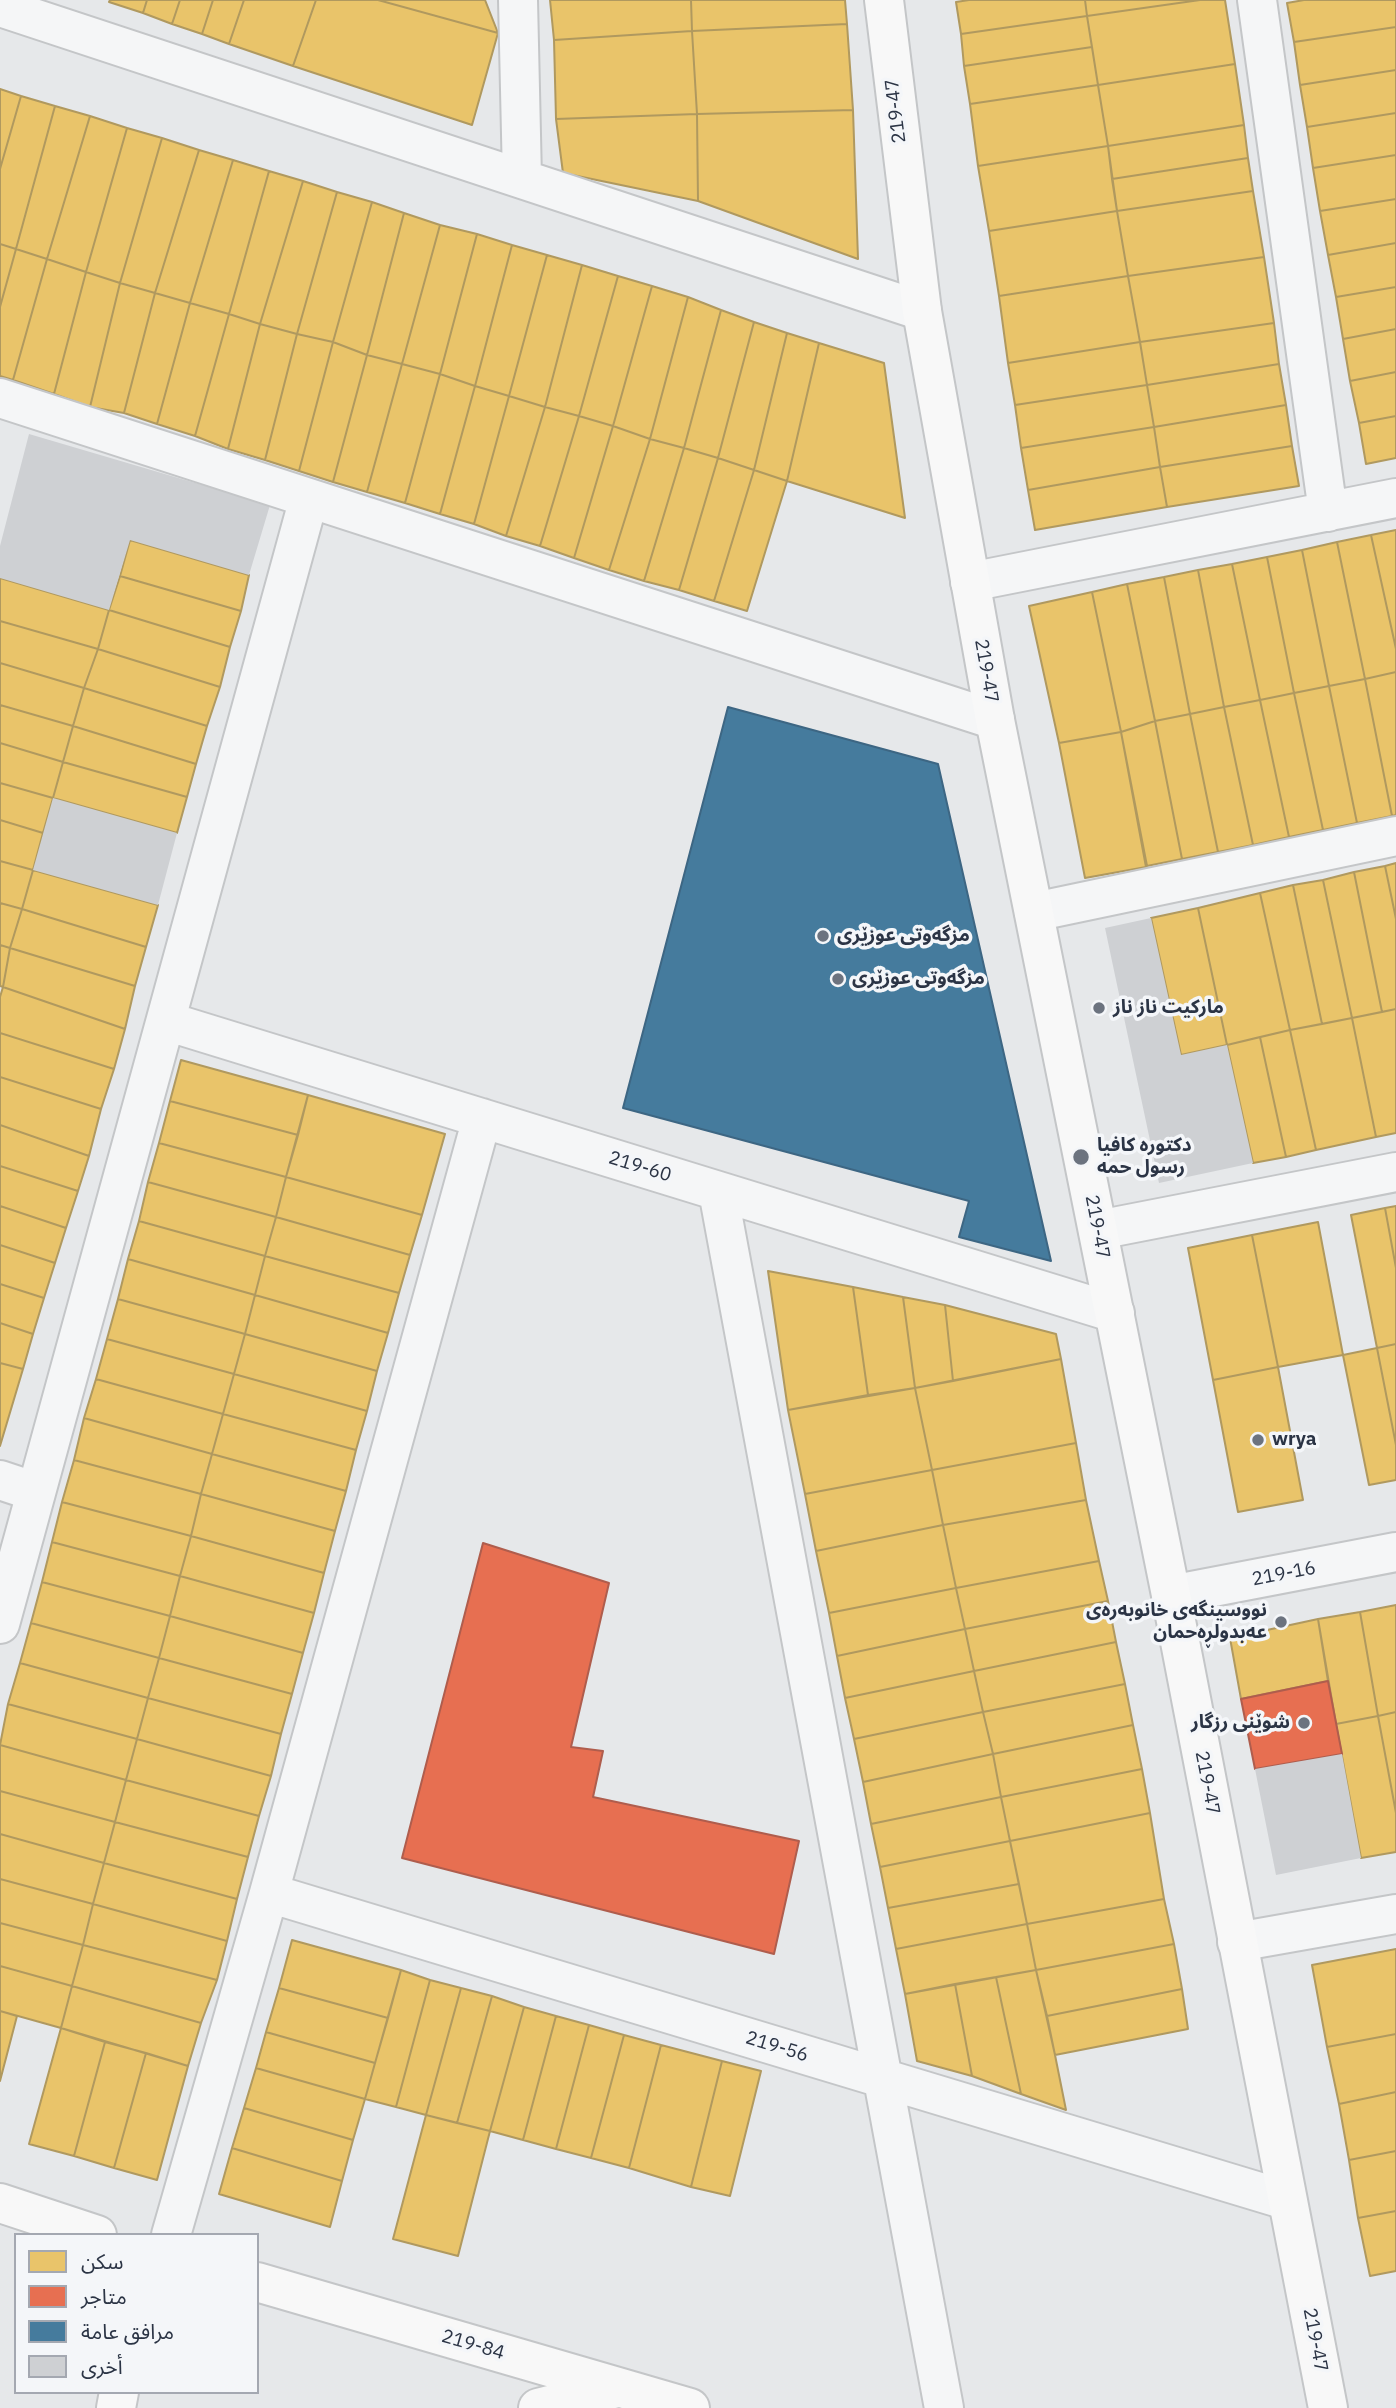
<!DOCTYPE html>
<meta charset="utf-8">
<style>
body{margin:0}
#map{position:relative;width:1396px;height:2408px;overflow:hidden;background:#e6e8ea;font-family:"IBM Plex Sans","Noto Sans Arabic",sans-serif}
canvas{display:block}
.legend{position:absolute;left:14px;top:2233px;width:245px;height:161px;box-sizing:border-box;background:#f4f6f9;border:2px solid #a4a8b1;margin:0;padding:9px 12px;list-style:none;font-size:21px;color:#2b3445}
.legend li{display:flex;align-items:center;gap:14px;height:35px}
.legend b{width:35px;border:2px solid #a4a8b1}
</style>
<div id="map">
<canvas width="1396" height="2408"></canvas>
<ul class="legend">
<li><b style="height:19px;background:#e9c46a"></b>سكن</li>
<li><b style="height:19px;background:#e76f51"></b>متاجر</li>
<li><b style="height:19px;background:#457b9d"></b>مرافق عامة</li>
<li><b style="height:19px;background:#ced0d3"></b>أخرى</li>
</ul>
</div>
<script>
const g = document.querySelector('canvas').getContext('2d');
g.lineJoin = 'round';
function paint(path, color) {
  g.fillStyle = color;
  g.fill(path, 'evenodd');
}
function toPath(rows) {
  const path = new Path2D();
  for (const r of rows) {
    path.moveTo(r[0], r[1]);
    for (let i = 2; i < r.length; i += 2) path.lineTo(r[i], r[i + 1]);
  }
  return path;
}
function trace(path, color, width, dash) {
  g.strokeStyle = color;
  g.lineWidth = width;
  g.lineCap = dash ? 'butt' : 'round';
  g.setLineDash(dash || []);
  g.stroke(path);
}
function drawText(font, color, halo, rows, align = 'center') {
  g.font = font + ' "IBM Plex Sans","Noto Sans Arabic",sans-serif';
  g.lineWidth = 7;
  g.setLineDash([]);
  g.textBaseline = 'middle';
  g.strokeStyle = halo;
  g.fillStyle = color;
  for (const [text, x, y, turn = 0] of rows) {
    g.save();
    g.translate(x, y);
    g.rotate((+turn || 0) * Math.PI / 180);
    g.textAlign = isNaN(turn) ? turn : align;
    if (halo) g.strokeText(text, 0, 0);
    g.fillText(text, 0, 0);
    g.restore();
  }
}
const homes = toPath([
 [110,0,147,0,143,13,109,2,110,0],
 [147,0,180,0,172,24,143,13,147,0],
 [180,0,213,0,202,34,172,24,180,0],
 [213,0,244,0,229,44,202,34,213,0],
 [244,0,316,0,293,66,229,44,244,0],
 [316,0,378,0,498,33,472,125,293,66,316,0],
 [378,0,485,0,498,33,378,0],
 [550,0,691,0,692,31,554,40,550,0],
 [691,0,845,0,847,24,692,31,691,0],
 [969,0,1085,0,1087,16,961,34,956,2,969,0],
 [1085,0,1200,0,1087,16,1085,0],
 [1200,0,1225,0,1235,64,1098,85,1087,16,1200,0],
 [1304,0,1396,0,1396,27,1294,42,1287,3,1304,0],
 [1087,16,1092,47,964,66,961,34,1087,16],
 [847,24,853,110,697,114,692,31,847,24],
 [1396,27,1396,70,1300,85,1294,42,1396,27],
 [692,31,697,114,556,119,554,40,692,31],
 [1092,47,1098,85,970,104,964,66,1092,47],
 [1235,64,1244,125,1108,146,1098,85,1235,64],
 [1396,70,1396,113,1307,127,1300,85,1396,70],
 [1098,85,1108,146,978,166,970,104,1098,85],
 [0,89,21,96,0,169,0,89],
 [21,96,55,106,16,249,0,244,0,169,21,96],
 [55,106,90,116,47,259,16,249,55,106],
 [853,110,858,259,698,201,697,114,853,110],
 [1396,113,1396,155,1313,168,1307,127,1396,113],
 [697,114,698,201,563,173,556,119,697,114],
 [90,116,127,128,86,272,47,259,90,116],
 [1244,125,1248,158,1112,179,1108,146,1244,125],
 [127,128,162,138,120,283,86,272,127,128],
 [162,138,199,150,155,293,120,283,162,138],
 [1108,146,1117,211,989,231,978,166,1108,146],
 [199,150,233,160,190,303,155,293,199,150],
 [1396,155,1396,199,1320,211,1313,168,1396,155],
 [1248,158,1253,191,1117,211,1112,179,1248,158],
 [233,160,269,171,229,314,190,303,233,160],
 [269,171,303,181,260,324,229,314,269,171],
 [303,181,337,192,297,334,260,324,303,181],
 [1253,191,1264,257,1128,276,1117,211,1253,191],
 [337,192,372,202,333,342,297,334,337,192],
 [1396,199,1396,243,1328,255,1320,211,1396,199],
 [372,202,404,213,367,355,333,342,372,202],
 [1117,211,1128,276,999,296,989,231,1117,211],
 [404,213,440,225,402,364,367,355,404,213],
 [440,225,477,234,440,374,402,364,440,225],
 [477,234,512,245,475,386,440,374,477,234],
 [1396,243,1396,287,1336,297,1328,255,1396,243],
 [0,244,16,249,0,307,0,244],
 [512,245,547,255,509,396,475,386,512,245],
 [16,249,47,259,13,380,0,376,0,307,16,249],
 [547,255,582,265,545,407,509,396,547,255],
 [1264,257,1274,323,1140,342,1128,276,1264,257],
 [47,259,86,272,54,394,13,380,47,259],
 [582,265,618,276,579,416,545,407,582,265],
 [86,272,120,283,90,407,54,394,86,272],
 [618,276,652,286,613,426,579,416,618,276],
 [1128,276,1140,342,1008,363,999,296,1128,276],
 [120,283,155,293,124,413,90,407,120,283],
 [652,286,688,297,650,439,613,426,652,286],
 [1396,287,1396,329,1343,339,1336,297,1396,287],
 [155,293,190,303,157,424,124,413,155,293],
 [688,297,721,310,684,448,650,439,688,297],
 [190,303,229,314,195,436,157,424,190,303],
 [721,310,754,322,718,458,684,448,721,310],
 [229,314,260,324,228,449,195,436,229,314],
 [754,322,787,333,754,470,718,458,754,322],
 [1274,323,1279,364,1147,385,1140,342,1274,323],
 [260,324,297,334,265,460,228,449,260,324],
 [1396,329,1396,372,1350,381,1343,339,1396,329],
 [787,333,819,343,787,481,754,470,787,333],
 [297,334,333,342,299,471,265,460,297,334],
 [333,342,367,355,333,482,299,471,333,342],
 [1140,342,1147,385,1015,405,1008,363,1140,342],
 [819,343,884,363,905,518,787,481,819,343],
 [367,355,402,364,367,492,333,482,367,355],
 [402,364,440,374,405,503,367,492,402,364],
 [1279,364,1286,405,1154,427,1147,385,1279,364],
 [1396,372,1396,416,1359,423,1350,381,1396,372],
 [440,374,475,386,440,514,405,503,440,374],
 [1147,385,1154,427,1021,448,1015,405,1147,385],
 [475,386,509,396,474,524,440,514,475,386],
 [509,396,545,407,506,536,474,524,509,396],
 [1286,405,1292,446,1160,467,1154,427,1286,405],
 [545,407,579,416,540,546,506,536,545,407],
 [579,416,613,426,574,558,540,546,579,416],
 [1396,416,1396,458,1366,464,1359,423,1396,416],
 [613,426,650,439,609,570,574,558,613,426],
 [1154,427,1160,467,1028,490,1021,448,1154,427],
 [650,439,684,448,644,581,609,570,650,439],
 [1292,446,1299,486,1167,507,1160,467,1292,446],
 [684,448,718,458,679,590,644,581,684,448],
 [718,458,754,470,714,601,679,590,718,458],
 [1160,467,1167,507,1035,530,1028,490,1160,467],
 [754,470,787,481,747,611,714,601,754,470],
 [1396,530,1396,649,1371,535,1396,530],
 [1371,535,1396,649,1396,672,1365,679,1337,542,1371,535],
 [130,540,249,575,241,611,120,576,130,540],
 [1337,542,1365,679,1329,686,1302,550,1337,542],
 [1302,550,1329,686,1294,693,1267,557,1302,550],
 [1267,557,1294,693,1260,700,1232,564,1267,557],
 [1232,564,1260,700,1224,707,1198,570,1232,564],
 [1198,570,1224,707,1190,714,1164,577,1198,570],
 [120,576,241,611,230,647,109,610,120,576],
 [1164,577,1190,714,1155,721,1127,584,1164,577],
 [0,578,109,610,98,649,0,621,0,578],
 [1127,584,1155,721,1121,732,1092,592,1127,584],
 [1092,592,1121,732,1059,743,1029,606,1092,592],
 [109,610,230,647,220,687,98,649,109,610],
 [0,621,98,649,84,688,0,663,0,621],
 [98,649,220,687,207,726,84,688,98,649],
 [0,663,84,688,73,726,0,705,0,663],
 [1396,672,1396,815,1392,816,1365,679,1396,672],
 [1365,679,1392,816,1357,823,1329,686,1365,679],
 [1329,686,1357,823,1323,830,1294,693,1329,686],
 [84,688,207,726,196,764,73,726,84,688],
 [1294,693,1323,830,1289,837,1260,700,1294,693],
 [1260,700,1289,837,1253,845,1224,707,1260,700],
 [0,705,73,726,63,762,0,743,0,705],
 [1224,707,1253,845,1218,852,1190,714,1224,707],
 [1190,714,1218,852,1182,859,1155,721,1190,714],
 [1155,721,1182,859,1147,866,1121,732,1155,721],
 [73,726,196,764,187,797,63,762,73,726],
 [1121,732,1146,867,1085,878,1059,743,1121,732],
 [0,743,63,762,53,798,0,783,0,743],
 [63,762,187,797,177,833,53,798,63,762],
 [0,783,53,798,43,833,0,820,0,783],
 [0,820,43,833,33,870,0,861,0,820],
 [0,861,33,870,22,909,0,903,0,861],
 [1396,863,1396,919,1385,866,1396,863],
 [1385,866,1396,919,1396,1009,1382,1012,1354,872,1385,866],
 [33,870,158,905,146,947,22,909,33,870],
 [1354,872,1382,1012,1352,1018,1323,880,1354,872],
 [1323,880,1352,1018,1322,1024,1293,885,1323,880],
 [1293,885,1322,1024,1290,1030,1260,893,1293,885],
 [1260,893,1290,1030,1227,1045,1198,908,1260,893],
 [0,903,22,909,10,948,0,945,0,903],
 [1198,908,1227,1045,1181,1055,1151,918,1198,908],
 [22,909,146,947,135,986,10,948,22,909],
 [0,945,10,948,3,987,0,986,0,945],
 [10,948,135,986,125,1029,3,987,10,948],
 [3,987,125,1029,114,1069,0,1033,0,997,3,987],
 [1396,1009,1396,1133,1376,1137,1352,1018,1396,1009],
 [1352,1018,1376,1137,1316,1150,1290,1030,1352,1018],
 [1290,1030,1316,1150,1286,1157,1260,1037,1290,1030],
 [0,1033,114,1069,101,1109,0,1077,0,1033],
 [1260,1037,1286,1157,1253,1163,1227,1045,1260,1037],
 [181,1060,308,1095,298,1135,170,1101,181,1060],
 [0,1077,101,1109,89,1156,0,1125,0,1077],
 [308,1095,445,1134,422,1215,286,1177,308,1095],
 [170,1101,298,1135,286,1177,159,1143,170,1101],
 [0,1125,89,1156,78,1191,0,1166,0,1125],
 [159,1143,286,1177,276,1217,148,1182,159,1143],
 [0,1166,78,1191,66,1228,0,1206,0,1166],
 [286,1177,422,1215,410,1255,276,1217,286,1177],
 [148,1182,276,1217,265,1256,139,1221,148,1182],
 [0,1206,66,1228,55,1263,0,1245,0,1206],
 [1396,1206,1396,1268,1385,1208,1396,1206],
 [1385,1208,1396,1268,1396,1344,1377,1348,1351,1215,1385,1208],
 [276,1217,410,1255,399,1293,265,1256,276,1217],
 [139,1221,265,1256,255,1295,128,1259,139,1221],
 [1318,1222,1343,1355,1278,1367,1252,1235,1318,1222],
 [1252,1235,1278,1367,1213,1380,1188,1248,1252,1235],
 [0,1245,55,1263,44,1298,0,1284,0,1245],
 [265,1256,399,1293,388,1333,255,1295,265,1256],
 [128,1259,255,1295,245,1334,118,1299,128,1259],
 [768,1271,853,1287,868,1395,788,1410,768,1271],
 [0,1284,44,1298,33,1334,0,1323,0,1284],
 [853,1287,903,1297,915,1388,868,1395,853,1287],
 [255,1295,388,1333,377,1371,245,1334,255,1295],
 [903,1297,945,1305,953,1381,915,1388,903,1297],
 [118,1299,245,1334,234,1374,107,1339,118,1299],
 [945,1305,1056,1334,1061,1359,953,1381,945,1305],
 [0,1323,33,1334,23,1369,0,1363,0,1323],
 [245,1334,377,1371,367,1411,234,1374,245,1334],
 [107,1339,234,1374,223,1414,96,1379,107,1339],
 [1396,1344,1396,1445,1377,1348,1396,1344],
 [1377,1348,1396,1445,1396,1480,1369,1485,1343,1355,1377,1348],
 [1061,1359,1076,1443,932,1470,915,1388,1061,1359],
 [0,1363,23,1369,0,1446,0,1363],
 [1278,1367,1303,1500,1238,1512,1213,1380,1278,1367],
 [234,1374,367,1411,356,1450,223,1414,234,1374],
 [96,1379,223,1414,212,1454,84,1418,96,1379],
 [915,1388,932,1470,805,1494,788,1410,915,1388],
 [223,1414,356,1450,346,1491,212,1454,223,1414],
 [84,1418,212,1454,201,1494,74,1460,84,1418],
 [1076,1443,1086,1500,943,1525,932,1470,1076,1443],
 [212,1454,346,1491,335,1531,201,1494,212,1454],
 [74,1460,201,1494,191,1536,62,1502,74,1460],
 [932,1470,943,1525,816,1551,805,1494,932,1470],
 [201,1494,335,1531,324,1573,191,1536,201,1494],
 [1086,1500,1099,1561,956,1588,943,1525,1086,1500],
 [62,1502,191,1536,180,1576,52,1542,62,1502],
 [943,1525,956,1588,829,1613,816,1551,943,1525],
 [191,1536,324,1573,314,1613,180,1576,191,1536],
 [52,1542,180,1576,170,1616,42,1582,52,1542],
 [1099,1561,1108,1601,965,1629,956,1588,1099,1561],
 [180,1576,314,1613,303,1653,170,1616,180,1576],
 [42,1582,170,1616,159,1658,31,1623,42,1582],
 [956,1588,965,1629,837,1656,829,1613,956,1588],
 [1108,1601,1116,1642,974,1671,965,1629,1108,1601],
 [1396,1605,1396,1712,1378,1716,1360,1612,1396,1605],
 [1360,1612,1378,1716,1336,1724,1318,1619,1360,1612],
 [170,1616,303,1653,292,1694,159,1658,170,1616],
 [1318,1619,1328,1681,1241,1699,1230,1638,1318,1619],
 [31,1623,159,1658,148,1698,20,1663,31,1623],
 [965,1629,974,1671,845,1698,837,1656,965,1629],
 [1116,1642,1125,1684,983,1712,974,1671,1116,1642],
 [159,1658,292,1694,281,1734,148,1698,159,1658],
 [20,1663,148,1698,137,1739,8,1704,20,1663],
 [974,1671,983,1712,854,1739,845,1698,974,1671],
 [1125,1684,1133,1725,993,1754,983,1712,1125,1684],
 [148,1698,281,1734,271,1776,137,1739,148,1698],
 [8,1704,137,1739,126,1780,0,1745,8,1704],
 [983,1712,993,1754,863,1782,854,1739,983,1712],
 [1396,1712,1396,1813,1378,1716,1396,1712],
 [1378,1716,1396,1813,1396,1852,1361,1858,1336,1724,1378,1716],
 [1133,1725,1142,1769,1001,1797,993,1754,1133,1725],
 [137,1739,271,1776,259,1816,126,1780,137,1739],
 [0,1745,126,1780,115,1822,0,1791,0,1745],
 [993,1754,1001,1797,871,1824,863,1782,993,1754],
 [1142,1769,1150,1813,1010,1841,1001,1797,1142,1769],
 [126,1780,259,1816,248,1857,115,1822,126,1780],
 [0,1791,115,1822,104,1863,0,1834,0,1791],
 [1001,1797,1010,1841,880,1867,871,1824,1001,1797],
 [1150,1813,1164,1899,1027,1924,1010,1841,1150,1813],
 [115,1822,248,1857,237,1899,104,1863,115,1822],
 [0,1834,104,1863,93,1904,0,1879,0,1834],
 [1010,1841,1019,1884,888,1908,880,1867,1010,1841],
 [104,1863,237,1899,227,1941,93,1904,104,1863],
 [0,1879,93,1904,83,1945,0,1923,0,1879],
 [1019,1884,1027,1924,896,1949,888,1908,1019,1884],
 [1164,1899,1174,1944,1036,1970,1027,1924,1164,1899],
 [93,1904,227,1941,217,1980,83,1945,93,1904],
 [0,1923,83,1945,72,1986,0,1966,0,1923],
 [1027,1924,1036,1970,905,1994,896,1949,1027,1924],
 [292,1940,401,1970,388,2018,279,1988,292,1940],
 [1174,1944,1182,1989,1047,2016,1036,1970,1174,1944],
 [83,1945,217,1980,201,2023,72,1986,83,1945],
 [1396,1949,1396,2034,1327,2047,1312,1965,1396,1949],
 [0,1966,72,1986,61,2028,0,2011,0,1966],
 [401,1970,430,1980,396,2107,365,2099,401,1970],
 [1036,1970,1055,2055,1066,2110,1021,2094,996,1977,1036,1970],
 [996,1977,1021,2094,972,2076,955,1984,996,1977],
 [430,1980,461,1988,426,2115,396,2107,430,1980],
 [955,1984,972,2076,917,2061,905,1994,955,1984],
 [72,1986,201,2023,188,2066,61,2028,72,1986],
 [279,1988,388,2018,375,2063,266,2032,279,1988],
 [461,1988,492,1996,457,2123,426,2115,461,1988],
 [1182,1989,1188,2029,1055,2055,1047,2016,1182,1989],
 [492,1996,524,2007,490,2131,457,2123,492,1996],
 [524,2007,556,2016,523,2140,490,2131,524,2007],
 [0,2011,17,2016,0,2081,0,2011],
 [556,2016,589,2025,556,2149,523,2140,556,2016],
 [589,2025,624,2035,591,2158,556,2149,589,2025],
 [61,2028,105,2042,74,2156,29,2144,61,2028],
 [266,2032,375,2063,365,2099,256,2068,266,2032],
 [1396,2034,1396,2092,1339,2104,1327,2047,1396,2034],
 [624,2035,661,2045,629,2168,591,2158,624,2035],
 [105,2042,146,2053,114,2168,74,2156,105,2042],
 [661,2045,722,2061,691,2187,629,2168,661,2045],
 [146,2053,188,2066,157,2180,114,2168,146,2053],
 [722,2061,761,2071,730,2196,691,2187,722,2061],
 [256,2068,365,2099,353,2140,244,2108,256,2068],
 [1396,2092,1396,2151,1349,2160,1339,2104,1396,2092],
 [244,2108,353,2140,342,2181,232,2148,244,2108],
 [426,2115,490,2131,458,2256,393,2239,426,2115],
 [232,2148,342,2181,330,2227,219,2194,232,2148],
 [1396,2151,1396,2211,1358,2218,1349,2160,1396,2151],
 [1396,2211,1396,2271,1370,2276,1358,2218,1396,2211]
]);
paint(homes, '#e9c46a');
trace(homes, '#b0995f', 2);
const shops = toPath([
 [483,1543,609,1583,571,1747,603,1751,593,1797,799,1841,774,1954,402,1858,483,1543],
 [1328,1681,1342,1754,1255,1769,1241,1699,1328,1681]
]);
paint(shops, '#e76f51');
trace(shops, '#af5d4d', 2);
const public = toPath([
 [728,707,938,764,1051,1261,959,1237,969,1201,623,1108,728,707]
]);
paint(public, '#457b9d');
trace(public, '#3d6683', 2);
paint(toPath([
 [29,434,270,505,249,575,130,540,109,610,0,578,0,546],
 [53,798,177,833,158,905,33,870],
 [1151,918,1181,1055,1227,1045,1253,1163,1159,1183,1105,928],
 [1342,1754,1361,1858,1276,1875,1255,1769]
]), '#ced0d3');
const street = toPath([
 [518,0,522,179],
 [1257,0,1328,512],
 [0,7,922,311],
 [0,398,995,720],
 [970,582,1396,498],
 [1034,912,1396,836],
 [166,1021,1115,1313],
 [718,1191,944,2408],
 [1098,1230,1396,1172],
 [0,1480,36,1492],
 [1171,1595,1396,1552],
 [0,1624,309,498],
 [269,1893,1286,2200],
 [1237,1942,1396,1914],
 [171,2235,269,1893,482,1118]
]);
const secondary = toPath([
 [884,0,922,311,995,720,1171,1595,1328,2408],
 [0,2203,97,2235],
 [257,2282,690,2408],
 [116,2408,119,2392],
 [538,2408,617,2388]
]);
trace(street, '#c4c6c8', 42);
trace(secondary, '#c4c6c8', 42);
trace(street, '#f5f6f7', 38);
trace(secondary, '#f8f8f8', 38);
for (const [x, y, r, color] of [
 [823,936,7,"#6c737f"],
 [838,979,7,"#6c737f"],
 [1099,1008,7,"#6c737f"],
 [1081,1157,9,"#6c737f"],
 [1258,1440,7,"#6c737f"],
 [1281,1622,7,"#6c737f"],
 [1304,1723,7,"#6c737f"]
]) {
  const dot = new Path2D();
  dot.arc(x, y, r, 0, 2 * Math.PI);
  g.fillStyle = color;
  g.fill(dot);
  trace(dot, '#f4f6f9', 2.5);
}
drawText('19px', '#2b3445', '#f4f6f9', [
 ["219-47",896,111,-97],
 ["219-47",986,671,80],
 ["219-60",640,1167,17],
 ["219-47",1097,1227,79],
 ["219-16",1284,1574,-11],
 ["219-47",1207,1783,79],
 ["219-56",777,2047,17],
 ["219-47",1315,2340,79],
 ["219-84",473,2345,16]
]);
drawText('bold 19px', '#2b3445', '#f4f6f9', [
 ["مزگه‌وتی عوزێری",837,936],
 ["مزگەوتی عوزێری",852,979],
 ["ماركيت ناز ناز",1113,1008],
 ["دکتورە کافیا",1097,1146],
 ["رسول حمە",1097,1168],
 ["wrya",1272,1440],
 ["نووسینگەی خانوبەرەی",1267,1611,"right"],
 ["عەبدولڕەحمان",1267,1633,"right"],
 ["شوێنی رزگار",1290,1723,"right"]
], 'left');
</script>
